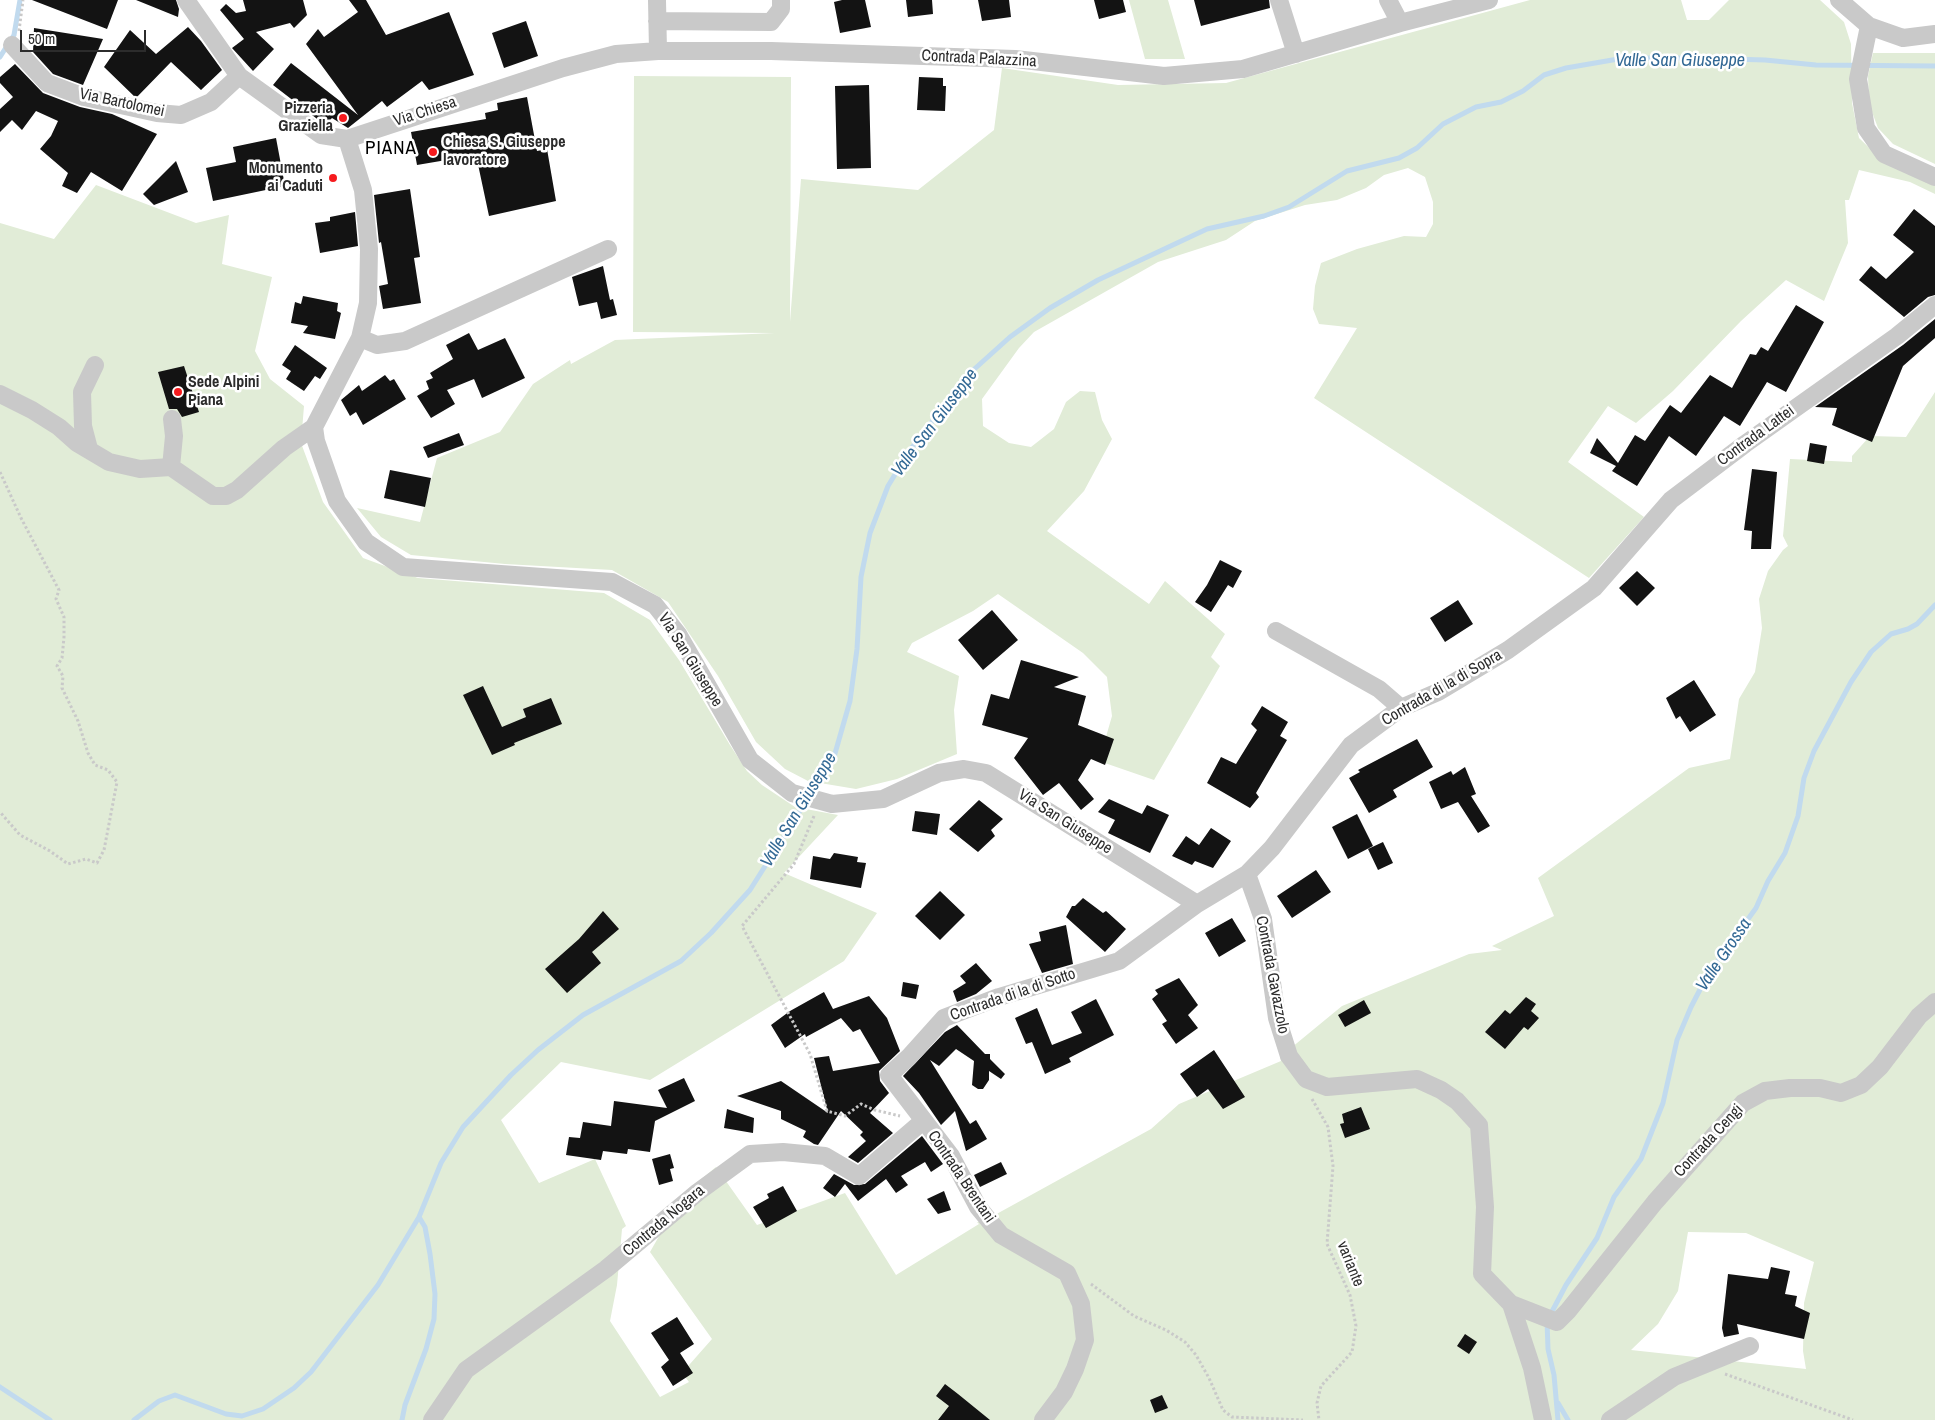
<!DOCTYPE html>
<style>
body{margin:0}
#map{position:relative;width:1935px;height:1420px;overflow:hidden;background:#fff;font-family:"Archivo Narrow",sans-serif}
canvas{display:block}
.scale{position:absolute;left:20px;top:30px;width:126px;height:22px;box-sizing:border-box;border:2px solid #2c2c2c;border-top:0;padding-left:6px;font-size:15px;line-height:18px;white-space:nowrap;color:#2c2c2c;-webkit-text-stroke:4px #fff;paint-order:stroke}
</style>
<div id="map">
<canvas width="1935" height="1420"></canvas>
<div class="scale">50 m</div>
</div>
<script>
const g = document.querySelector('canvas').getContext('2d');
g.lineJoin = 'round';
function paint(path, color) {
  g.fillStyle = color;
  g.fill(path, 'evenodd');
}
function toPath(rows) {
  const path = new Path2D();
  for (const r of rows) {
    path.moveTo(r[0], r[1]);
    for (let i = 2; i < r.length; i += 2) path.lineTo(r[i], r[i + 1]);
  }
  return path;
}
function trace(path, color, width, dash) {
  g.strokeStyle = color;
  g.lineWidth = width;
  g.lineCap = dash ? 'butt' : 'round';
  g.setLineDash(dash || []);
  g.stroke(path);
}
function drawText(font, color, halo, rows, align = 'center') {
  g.font = font + ' "Archivo Narrow",sans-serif';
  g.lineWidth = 5;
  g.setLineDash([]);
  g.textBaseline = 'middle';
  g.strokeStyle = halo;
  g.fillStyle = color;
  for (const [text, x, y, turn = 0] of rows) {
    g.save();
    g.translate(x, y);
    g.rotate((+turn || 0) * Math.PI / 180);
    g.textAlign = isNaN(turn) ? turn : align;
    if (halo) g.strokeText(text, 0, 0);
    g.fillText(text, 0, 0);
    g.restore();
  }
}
paint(toPath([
 [1129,0,1168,0,1185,59,1145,59],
 [1530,0,1681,0,1687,20,1709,20,1729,0,1820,0,1844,22,1851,44,1852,103,1859,138,1884,162,1935,184,1935,194,1910,182,1859,170,1849,200,1845,200,1848,243,1824,301,1786,280,1741,321,1673,391,1636,423,1608,406,1568,462,1644,517,1589,578,1314,398,1357,328,1319,324,1313,309,1315,286,1321,263,1357,249,1404,236,1426,237,1433,224,1433,202,1425,177,1408,168,1384,175,1366,188,1337,200,1305,205,1255,221,1226,240,1158,262,1034,332,1019,348,982,399,983,426,1009,443,1031,447,1054,429,1066,402,1080,391,1095,392,1102,420,1112,439,1084,491,1047,531,1149,604,1165,581,1225,634,1211,657,1220,666,1154,780,1099,761,1112,716,1107,677,1083,653,998,594,973,611,912,643,907,652,959,676,954,710,957,754,897,779,856,789,808,781,785,769,756,742,718,676,668,602,612,570,505,564,411,555,381,537,357,508,420,522,437,458,500,432,533,384,570,360,571,364,615,340,775,333,633,332,634,76,791,77,790,322,801,179,918,190,994,130,1002,68,1118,85,1226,83],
 [1873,53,1935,53,1935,164,1893,144,1878,128,1869,104,1868,76],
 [96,185,196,223,229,215,222,264,272,277,255,351,270,379,304,406,301,443,323,502,363,558,418,578,604,593,650,620,679,660,730,745,747,771,762,785,795,807,838,815,784,873,877,913,844,961,650,1080,561,1062,501,1120,539,1183,595,1159,626,1226,622,1229,617,1285,610,1321,660,1397,689,1382,682,1373,712,1339,650,1252,683,1194,716,1167,757,1225,845,1193,896,1275,979,1224,977,1222,982,1222,1151,1129,1179,1104,1281,1061,1280,1057,1342,1006,1469,954,1502,950,1492,946,1554,916,1538,878,1689,768,1730,759,1739,699,1755,672,1762,628,1759,599,1768,571,1783,550,1788,546,1783,536,1790,459,1852,462,1852,456,1870,436,1906,437,1935,392,1935,1420,0,1420,0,223,54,239],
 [1688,1232,1746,1233,1814,1262,1804,1303,1803,1351,1806,1369,1631,1350,1658,1324,1678,1291]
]), '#e1ecd7');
trace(toPath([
 [0,57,14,35,20,0],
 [0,1387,50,1420],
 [1558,1403,1568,1420],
 [134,1420,159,1401,175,1395,226,1414,242,1416,263,1409,294,1388,311,1372,378,1285,419,1217],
 [402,1420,405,1405,426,1349,434,1319,435,1294,430,1254,425,1227,419,1217,441,1163,463,1127,511,1075,538,1050,583,1015,681,961,711,933,750,890,834,757,850,701,857,649,861,577,870,533,888,486,910,450,970,373,1010,337,1050,308,1098,280,1207,229,1264,216,1289,207,1347,171,1399,158,1417,148,1443,124,1476,107,1501,102,1523,91,1544,75,1566,68,1624,58,1696,58,1765,60,1816,65,1935,66],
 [1558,1420,1554,1375,1548,1349,1547,1321,1566,1285,1597,1238,1614,1197,1641,1159,1663,1103,1677,1040,1691,1007,1707,976,1756,908,1768,881,1785,853,1798,816,1804,778,1814,751,1851,682,1871,652,1891,634,1908,629,1917,624,1935,605]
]), '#c1daee', 5);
paint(toPath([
 [32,0,118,0,107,29],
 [136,0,176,0,179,9,178,17],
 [243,0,303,0,307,15,294,28,290,23,256,32,274,49,253,71,232,48,244,39,220,10,226,4,236,13,246,11],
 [349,0,366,0,386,35,449,12,474,75,429,90,422,81,387,107,382,101,348,128,332,118,325,125,273,85,291,63,358,115,306,44,318,29,324,37,358,12],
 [842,0,865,0,871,27,840,33,834,2],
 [906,0,932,0,933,14,908,17],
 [978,0,1009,0,1011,17,982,21],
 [1094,0,1123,0,1126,12,1099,19],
 [1194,0,1269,0,1270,8,1201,26],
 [526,21,538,56,504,68,492,33],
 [188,27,201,41,222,70,201,90,171,62,136,98,104,67,130,30,156,54],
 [34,28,103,39,83,85,53,74,33,52],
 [15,64,43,93,80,107,112,114,157,134,122,191,91,172,77,193,62,186,68,173,40,149,51,136,58,121,36,111,22,130,12,120,0,132,0,109,13,97,0,83,0,77],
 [919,77,943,78,943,86,946,86,945,111,917,110],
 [869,85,871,168,837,169,835,86],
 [527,97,537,151,547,149,556,201,489,216,476,155,417,165,411,132,486,119,485,113,498,110,497,103],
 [276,138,285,186,213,201,206,168,236,162,233,147],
 [176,161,188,192,154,205,143,194],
 [410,189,420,257,414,258,421,303,383,309,379,286,388,284,381,242,379,243,374,195],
 [1914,209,1935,226,1935,295,1928,297,1904,317,1859,280,1871,266,1886,279,1914,252,1893,235],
 [355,212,358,246,320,253,315,223,330,221,330,217],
 [603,266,610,300,613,299,617,315,601,319,597,302,579,306,572,277],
 [303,296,338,303,337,311,341,313,335,339,303,333,308,326,291,323,295,302,301,304],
 [1796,305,1824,322,1786,392,1767,382,1740,426,1724,416,1696,456,1669,436,1637,486,1612,471,1616,466,1590,453,1597,438,1618,463,1635,435,1645,441,1670,405,1681,413,1710,375,1732,388,1750,354,1756,355,1761,347,1768,351],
 [1935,319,1935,338,1903,366,1872,442,1832,425,1837,408,1815,407,1903,345],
 [469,333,478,350,505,338,525,378,482,398,474,379,447,390,455,404,431,418,417,396,429,389,426,381,433,378,430,373,453,359,446,345],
 [295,345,327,368,320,379,315,376,304,391,286,379,291,371,282,365],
 [184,366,199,412,182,417,177,409,169,409,158,372],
 [385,375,390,381,394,379,406,399,363,425,356,412,350,416,341,400,359,385,362,391],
 [459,433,464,445,428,458,423,447],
 [1810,443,1827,446,1824,464,1807,461],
 [1752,469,1777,472,1771,549,1751,549,1752,531,1744,530],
 [390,470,431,478,425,507,384,498],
 [1220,560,1242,571,1233,588,1228,585,1211,612,1195,602,1207,585],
 [1637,571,1655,588,1637,606,1619,588],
 [1458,600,1473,624,1445,642,1430,618],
 [992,610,1018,640,983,670,958,640],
 [1021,660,1079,677,1054,687,1086,696,1078,725,1114,739,1105,765,1091,759,1078,780,1094,799,1081,810,1059,783,1043,795,1014,758,1028,738,982,725,991,694,1009,699],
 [1694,680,1716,715,1690,732,1680,716,1676,719,1666,698],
 [483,686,502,727,526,717,523,709,551,698,562,724,514,743,515,745,492,755,463,695],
 [1262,706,1288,722,1280,736,1287,740,1256,793,1259,797,1250,808,1207,783,1221,757,1236,764,1257,730,1251,724],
 [1417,739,1433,767,1393,790,1397,797,1369,813,1349,778,1360,772,1358,770],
 [1465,767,1476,794,1471,796,1490,826,1478,833,1458,802,1441,809,1429,782,1451,771,1453,775],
 [1109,799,1142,814,1147,805,1169,815,1150,853,1108,833,1115,820,1098,812],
 [979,800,1003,819,991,830,995,836,978,852,949,829],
 [915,811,940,814,937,835,912,831],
 [1357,814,1373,846,1348,859,1332,827],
 [1211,828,1231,841,1213,868,1195,861,1192,865,1172,856,1186,836,1199,845],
 [1383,842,1393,863,1378,870,1368,849],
 [834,853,858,857,857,862,866,863,861,888,810,879,813,856,830,859],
 [1316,870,1331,892,1292,918,1277,896],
 [940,891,965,915,940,940,915,916],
 [1083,898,1103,913,1106,911,1126,929,1105,952,1066,917,1072,906,1075,906],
 [603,911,619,929,592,952,601,963,567,993,545,969,579,939],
 [1232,918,1246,941,1219,957,1205,933],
 [1066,925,1073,964,1042,973,1029,944,1041,941,1039,932],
 [976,963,992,981,976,994,957,1002,953,991,966,983,960,976],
 [1179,978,1198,1005,1188,1015,1198,1028,1176,1044,1162,1024,1167,1021,1152,999,1158,994,1155,990],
 [903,982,919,985,916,999,901,996],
 [824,992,833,1009,869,996,887,1018,900,1051,879,1071,880,1081,889,1093,870,1113,893,1133,858,1163,848,1157,866,1141,860,1135,863,1132,841,1111,818,1145,814,1144,803,1137,806,1131,781,1119,781,1111,737,1096,781,1081,828,1113,814,1058,829,1056,833,1071,880,1063,860,1029,853,1032,841,1018,806,1037,805,1034,785,1048,771,1025,790,1011],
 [1526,997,1536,1004,1531,1011,1539,1018,1528,1030,1524,1027,1505,1049,1485,1032,1505,1010,1510,1014],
 [1096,999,1114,1035,1069,1058,1071,1062,1045,1074,1032,1042,1026,1044,1015,1018,1037,1008,1052,1045,1082,1033,1071,1012],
 [1364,1000,1371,1013,1345,1027,1338,1015],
 [957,1025,985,1054,990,1054,990,1059,1005,1074,1001,1079,989,1071,989,1080,983,1089,978,1089,972,1085,974,1061,956,1049,939,1066,930,1060,970,1124,976,1120,987,1139,966,1151,955,1111,941,1125,919,1093,903,1076,945,1032],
 [1214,1050,1245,1097,1223,1109,1208,1089,1197,1097,1180,1074],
 [684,1078,695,1101,655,1121,650,1152,628,1149,627,1154,603,1151,601,1160,566,1155,569,1137,580,1138,583,1122,611,1126,614,1101,667,1108,658,1090],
 [1361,1107,1370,1129,1345,1138,1340,1124,1344,1123,1342,1114],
 [727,1109,754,1118,753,1133,724,1128],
 [922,1136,943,1164,931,1172,925,1162,901,1176,908,1185,896,1193,886,1179,858,1201,845,1184,835,1197,823,1188,834,1174,854,1185,865,1184],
 [670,1154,674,1168,670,1169,673,1181,659,1185,652,1159],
 [1001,1162,1007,1174,980,1187,974,1175],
 [783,1186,797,1211,766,1228,753,1207,769,1198,767,1194],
 [944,1191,951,1210,938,1214,927,1199],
 [1771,1267,1790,1271,1785,1294,1797,1296,1795,1306,1810,1313,1804,1339,1737,1324,1739,1334,1724,1337,1722,1328,1728,1274,1768,1279],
 [677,1317,694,1344,680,1353,693,1373,673,1386,661,1367,669,1360,651,1333],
 [1465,1334,1477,1342,1469,1354,1457,1346],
 [945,1384,958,1394,990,1420,938,1420,949,1406,936,1396],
 [1162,1395,1168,1408,1155,1413,1150,1400]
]), '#131313');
trace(toPath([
 [19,31,23,0],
 [0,472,21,518,59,590,56,599,64,617,64,637,62,658,57,666,63,676,62,688,78,721,88,753,95,765,108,770,117,782,104,850,97,863,86,859,68,864,50,851,20,835,0,812],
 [814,816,794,864,742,926,810,1054,827,1111,845,1116,861,1104,875,1110,900,1116],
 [1312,1099,1328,1127,1333,1166,1327,1244,1350,1295,1356,1326,1352,1352,1321,1386,1317,1403,1319,1420],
 [1091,1284,1134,1316,1166,1330,1185,1342,1196,1355,1209,1378,1223,1410,1232,1417,1303,1420],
 [1725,1374,1853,1420]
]), '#c9c9c9', 3, [2.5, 2.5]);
trace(toPath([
 [186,0,239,76,321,135,347,139,563,68,616,54,658,51,771,51,1015,59,1164,76,1243,69,1400,23,1489,0],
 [657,0,658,51],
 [1279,0,1296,54],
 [1388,0,1400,23],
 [1839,0,1869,26,1903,38,1935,34],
 [657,21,771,22,781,9,781,0],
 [1869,26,1858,79,1866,128,1884,154,1935,177],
 [12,45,47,83,84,97,157,113,181,115,211,102,239,76],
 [347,139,363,190,369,249,368,303,360,338,314,427,316,441,337,501,366,542,403,567,612,582,655,605,678,634,750,760,792,793,832,804,883,799,939,773,964,769,986,773,1197,904],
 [360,338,377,345,405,341,608,249],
 [0,394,32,410,59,427,77,443,109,462,140,469,171,467,213,496,226,496,237,490,284,448,314,427],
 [89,449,83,426,82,392,95,365],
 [171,467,174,436,172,419],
 [1276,631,1379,689,1401,708],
 [1247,874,1263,919,1277,1018,1289,1056,1306,1079,1327,1087,1417,1079,1441,1090,1457,1101,1479,1125,1485,1207,1482,1274,1511,1304,1532,1368,1543,1420],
 [1511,1304,1557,1322,1568,1311,1655,1202,1743,1103,1765,1091,1790,1088,1820,1088,1841,1093,1861,1085,1880,1067,1919,1016,1935,1002],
 [432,1420,466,1370,606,1269,698,1192,750,1154,783,1152,825,1156,859,1176,923,1121],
 [1043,1420,1064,1392,1075,1369,1085,1340,1081,1304,1067,1273,1001,1235,978,1207,951,1156,889,1075,909,1057,944,1018,999,997,1119,961,1197,904,1247,874,1272,848,1351,745,1401,708,1438,692,1508,650,1594,588,1671,500,1745,444,1897,336,1935,305],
 [1610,1420,1674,1377,1750,1346]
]), '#c9c9c9', 18);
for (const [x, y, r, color] of [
 [343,118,5,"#f61b1e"],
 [433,152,5,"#f61b1e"],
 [333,178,5,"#f61b1e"],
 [178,392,5,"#f61b1e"]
]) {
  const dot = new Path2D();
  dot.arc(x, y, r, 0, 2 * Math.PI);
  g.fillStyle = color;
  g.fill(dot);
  trace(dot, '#fff', 2);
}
drawText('16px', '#2c2c2c', '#fff', [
 ["Contrada Palazzina",979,59,3],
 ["Via Bartolomei",122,103,12],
 ["Via Chiesa",425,112,-18],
 ["Contrada Lattei",1756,436,-36],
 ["Via San Giuseppe",690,660,58],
 ["Contrada di la di Sopra",1442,688,-30],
 ["Via San Giuseppe",1065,822,32],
 ["Contrada Gavazzolo",1272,975,79],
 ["Contrada di la di Sotto",1013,995,-19],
 ["Contrada Cengi",1709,1141,-47],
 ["Contrada Brentani",961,1177,56],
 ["Contrada Nogara",664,1221,-40],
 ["variante",1350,1264,68]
]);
drawText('bold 16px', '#2c2c2c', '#fff', [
 ["Pizzeria",333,109],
 ["Graziella",333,127],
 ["Chiesa S. Giuseppe",443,143,"left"],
 ["lavoratore",443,161,"left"],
 ["Monumento",323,169],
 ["ai Caduti",323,187],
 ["Sede Alpini",188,383,"left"],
 ["Piana",188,401,"left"]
], 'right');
drawText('italic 18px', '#336995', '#fff', [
 ["Valle San Giuseppe",1680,61],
 ["Valle San Giuseppe",935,423,-53],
 ["Valle San Giuseppe",799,810,-59],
 ["Valle Grossa",1724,955,-56]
]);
g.letterSpacing = '1px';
drawText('19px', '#000', '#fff', [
 ["PIANA",391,149]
]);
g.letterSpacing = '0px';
</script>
